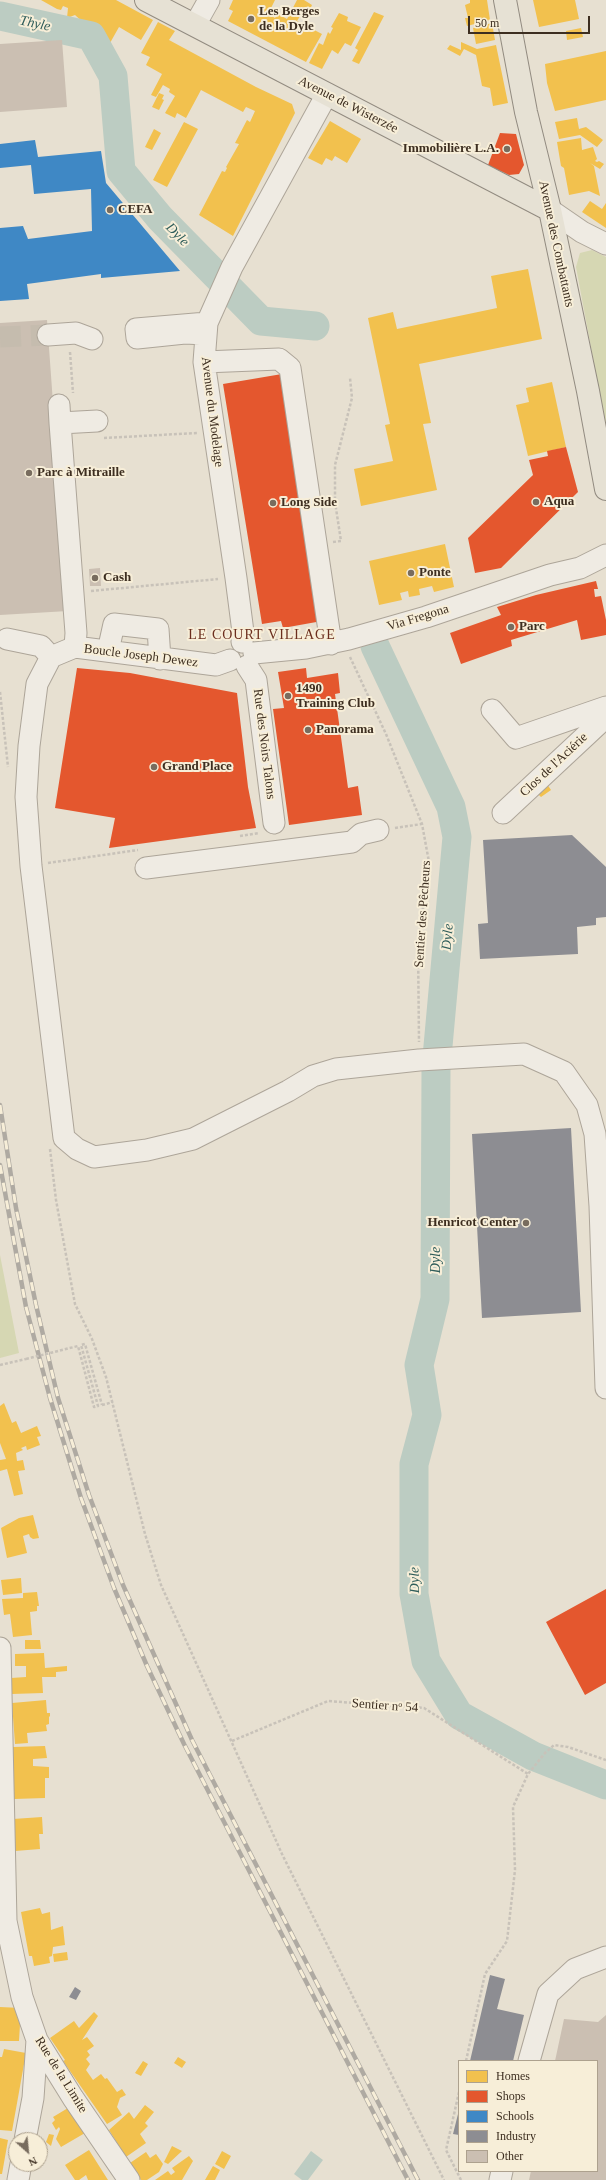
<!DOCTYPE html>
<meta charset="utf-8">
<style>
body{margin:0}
#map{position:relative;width:606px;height:2180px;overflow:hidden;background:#e7e0d1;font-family:"Times New Roman",serif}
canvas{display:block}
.legend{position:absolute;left:458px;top:2060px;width:140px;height:112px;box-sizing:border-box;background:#f7eed8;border:1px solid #ada18e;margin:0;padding:5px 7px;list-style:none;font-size:12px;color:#3d2e20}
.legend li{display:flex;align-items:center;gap:8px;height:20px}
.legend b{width:20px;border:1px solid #ada18e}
.north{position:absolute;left:8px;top:2132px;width:40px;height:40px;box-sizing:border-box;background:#f7eed8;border:1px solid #ada18e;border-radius:50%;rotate:153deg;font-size:11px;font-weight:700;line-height:16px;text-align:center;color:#3d2e20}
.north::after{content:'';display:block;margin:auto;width:14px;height:18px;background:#786c5e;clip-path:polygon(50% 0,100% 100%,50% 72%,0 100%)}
.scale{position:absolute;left:468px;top:16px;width:122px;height:18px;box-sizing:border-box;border:2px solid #3d2e20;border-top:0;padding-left:5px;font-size:12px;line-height:14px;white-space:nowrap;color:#3d2e20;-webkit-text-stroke:3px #f7eed8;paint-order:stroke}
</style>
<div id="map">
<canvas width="606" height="2180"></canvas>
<ul class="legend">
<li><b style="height:11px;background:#f2c14e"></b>Homes</li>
<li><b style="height:11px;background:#e4572e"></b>Shops</li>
<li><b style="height:11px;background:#3f88c5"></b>Schools</li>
<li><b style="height:11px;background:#8d8d92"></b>Industry</li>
<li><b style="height:11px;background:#cbbfb2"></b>Other</li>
</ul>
<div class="north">N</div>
<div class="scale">50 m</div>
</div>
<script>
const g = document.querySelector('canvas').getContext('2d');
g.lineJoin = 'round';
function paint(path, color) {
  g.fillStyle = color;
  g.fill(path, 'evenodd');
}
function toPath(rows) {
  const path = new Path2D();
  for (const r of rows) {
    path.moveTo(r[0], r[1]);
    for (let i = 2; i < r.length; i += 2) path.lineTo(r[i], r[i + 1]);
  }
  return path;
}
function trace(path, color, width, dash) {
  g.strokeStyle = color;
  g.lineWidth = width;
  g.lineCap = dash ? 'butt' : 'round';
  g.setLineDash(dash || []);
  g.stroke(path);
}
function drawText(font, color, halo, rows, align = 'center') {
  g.font = font + ' "Times New Roman",serif';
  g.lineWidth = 4;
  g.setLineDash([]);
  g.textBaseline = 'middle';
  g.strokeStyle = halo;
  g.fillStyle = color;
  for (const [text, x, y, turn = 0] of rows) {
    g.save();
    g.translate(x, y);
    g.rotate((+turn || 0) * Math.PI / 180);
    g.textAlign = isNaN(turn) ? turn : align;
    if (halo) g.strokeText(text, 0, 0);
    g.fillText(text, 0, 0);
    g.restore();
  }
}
paint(toPath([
 [592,250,606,257,606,428,576,267,580,253],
 [0,1255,19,1353,0,1358]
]), '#d6d7b3');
paint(toPath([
 [311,2151,323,2160,308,2180,302,2180,294,2174]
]), '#bcccc2');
paint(toPath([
 [41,0,116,0,153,20,141,40,119,27,110,43,101,39,75,15,67,18,68,8,63,6,61,10,57,9],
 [233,0,275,0,268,14,275,18,278,14,287,19,297,0,304,0,312,5,307,16,302,13,297,21,322,34,306,62,228,21,233,11,229,9],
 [470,0,487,0,490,20,467,26,465,18,468,18,465,5,470,3],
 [533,0,575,0,579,19,539,27],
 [374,12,384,16,359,64,352,61,358,50,355,48],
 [339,13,348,17,347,21,361,27,351,46,345,43,338,54,332,50,322,69,309,63,319,43,323,45,328,32,330,34,333,28,331,27],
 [158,22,175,31,169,40,256,87,292,104,295,113,233,236,199,215,222,171,225,172,227,168,226,167,239,144,235,143,247,120,250,122,255,111,246,107,243,112,201,90,186,118,177,113,175,118,165,113,175,96,169,92,170,89,163,85,156,97,151,95,162,74,146,65,150,57,141,53],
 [492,23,495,40,476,44,473,28],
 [581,28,583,37,567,40,566,31],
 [461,42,477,49,496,45,508,103,493,106,490,88,482,86,476,55,464,49,460,56,447,49,450,45,461,50],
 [606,51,606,100,555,111,547,83,545,64],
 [159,93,164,95,162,99,164,100,159,110,152,107],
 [577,118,579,129,586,127,603,140,597,147,580,135,559,139,555,122],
 [330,121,361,139,347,163,335,156,332,161,326,158,322,165,308,158],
 [184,122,198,129,167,187,153,180],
 [154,129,161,133,152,150,145,147],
 [581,138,582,150,593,147,597,159,595,161,597,162,599,161,604,164,600,169,590,163,594,166,600,196,589,191,569,195,564,168,561,166,557,142],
 [590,201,602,209,606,203,606,228,582,212],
 [528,269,542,339,419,364,431,423,423,424,437,490,361,506,354,469,393,461,385,425,390,424,368,318,393,312,397,329,497,308,491,276],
 [552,382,566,447,528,456,516,405,529,402,526,388],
 [445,544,454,587,434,592,432,586,419,589,420,595,409,597,408,591,400,593,402,600,379,605,369,561],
 [545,781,551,790,541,797,534,790],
 [4,1403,12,1423,16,1421,21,1433,37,1426,41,1436,37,1437,40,1445,27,1450,26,1446,21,1448,23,1450,16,1453,17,1461,23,1460,25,1470,18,1471,23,1494,14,1496,7,1469,0,1471,0,1460,6,1459,0,1443,0,1406],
 [33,1515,39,1538,33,1539,30,1537,29,1534,23,1536,27,1553,7,1558,1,1528,19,1518],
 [21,1578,22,1593,3,1595,1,1580],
 [37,1592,39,1606,37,1606,37,1611,30,1612,32,1635,13,1637,10,1614,4,1615,2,1599,23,1598,23,1593],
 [25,1640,40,1640,41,1649,25,1649],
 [44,1653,45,1668,67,1666,67,1671,56,1672,56,1677,42,1677,43,1693,12,1694,11,1678,26,1677,26,1666,15,1666,15,1654],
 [46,1700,47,1713,50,1713,50,1716,49,1717,49,1724,46,1725,47,1731,27,1733,28,1743,15,1744,12,1703],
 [45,1746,47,1758,33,1759,33,1766,49,1767,49,1778,45,1778,45,1798,14,1799,13,1747],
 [42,1817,43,1834,39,1834,40,1849,15,1851,13,1819],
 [40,1908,42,1914,50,1912,51,1930,63,1926,65,1945,53,1947,52,1956,49,1957,50,1963,34,1966,32,1956,29,1956,21,1912],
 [67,1952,68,1960,54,1962,53,1954],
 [0,2007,21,2008,19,2041,0,2041],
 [94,2012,98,2016,82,2040,87,2037,94,2046,87,2051,90,2055,86,2059,90,2064,86,2070,93,2080,101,2074,105,2079,107,2078,117,2092,122,2089,126,2095,120,2098,117,2107,122,2115,107,2124,63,2061,65,2060,50,2038,74,2021,79,2028],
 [4,2049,26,2053,12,2131,0,2130,0,2057,2,2057],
 [178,2057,186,2062,182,2068,174,2063],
 [143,2061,148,2064,141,2076,135,2073],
 [145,2105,154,2112,145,2123,148,2126,140,2134,146,2143,126,2157,109,2130,129,2112,134,2119],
 [68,2108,85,2133,61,2147,56,2139,60,2129,59,2127,56,2130,52,2123,55,2120,53,2117],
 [49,2134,54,2135,51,2146,46,2142],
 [0,2138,8,2140,2,2174,0,2174],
 [172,2146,182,2151,168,2164,164,2162],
 [89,2150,108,2180,88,2180,86,2175,79,2180,75,2180,65,2165],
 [222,2151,231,2156,224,2169,215,2164],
 [146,2152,150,2158,156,2154,163,2164,159,2172,147,2180,141,2180,130,2163],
 [189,2156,193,2161,182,2180,155,2180,168,2171,171,2175,175,2172,172,2168],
 [213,2166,220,2170,215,2180,205,2180]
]), '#f2c14e');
paint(toPath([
 [500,133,516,134,524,165,519,174,509,175,488,165],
 [282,374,322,621,283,628,281,621,262,624,223,384],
 [566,447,578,492,501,568,475,573,468,538,533,475,529,460,548,456,547,451],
 [596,581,598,589,594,589,595,597,601,596,606,620,606,635,581,640,577,620,511,640,512,646,461,664,450,633,501,615,497,607,536,595],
 [77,668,130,673,237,693,248,787,256,828,109,848,115,818,55,808],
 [306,668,307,678,338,673,340,693,335,694,348,788,358,786,362,815,289,825,273,709,284,708,278,672],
 [606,1589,606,1683,585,1695,546,1622]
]), '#e4572e');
paint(toPath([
 [35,140,38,157,101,151,106,183,180,271,101,278,101,274,27,284,29,299,0,301,0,228,23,226,28,239,92,231,91,189,34,194,31,165,0,168,0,144]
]), '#3f88c5');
paint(toPath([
 [572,835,606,867,606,917,596,918,596,925,577,927,578,954,480,959,478,924,488,923,483,840],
 [571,1128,581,1312,482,1318,472,1134],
 [490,1975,505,1979,497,2009,524,2015,513,2061,470,2061],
 [75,1987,81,1991,76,2000,69,1997],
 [459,2110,459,2135,453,2134]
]), '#8d8d92');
trace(toPath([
 [0,16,91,36,113,76,121,171,160,218,261,321,315,326],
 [375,646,451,807,457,837,436,1068,435,1299,419,1365,427,1415,414,1464,414,1594,426,1661,459,1715,533,1756,606,1785]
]), '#bcccc2', 29);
paint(toPath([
 [62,40,67,107,0,112,0,44],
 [47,320,68,611,0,615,0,323],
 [100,568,101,586,90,586,89,569],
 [606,2015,606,2180,529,2180,531,2171,597,2171,597,2061,555,2061,564,2019,598,2022]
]), '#cbbfb2');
trace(toPath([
 [0,337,48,335]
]), '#c5bcae', 21, [21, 10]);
const minor = toPath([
 [195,25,209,0],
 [550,210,582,232,606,244],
 [205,334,185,333,137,338,136,329,207,323],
 [48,335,76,333,92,339],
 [204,362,279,359,290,368,331,644],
 [59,405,60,423],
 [7,639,41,646,51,657],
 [242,642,243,632,236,578,204,362,207,323,232,267,327,94],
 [75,647,76,633,60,423,97,421],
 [108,651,114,624,158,629,160,659],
 [254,653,306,648,349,639,426,617,550,575,580,568,606,555],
 [230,660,216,665,75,647,51,657,37,684,29,746,26,797,31,866,64,1138,77,1149,94,1157,147,1150,193,1139,288,1091,313,1076,336,1069,419,1060,524,1054,564,1072,587,1105,595,1134,600,1206,606,1388],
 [247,666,256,680,274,823],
 [492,710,516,738,606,707],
 [503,813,606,717],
 [146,868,352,842,361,834,378,830],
 [0,1648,6,1921,22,1997,37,2040,73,2098,129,2180],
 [529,2061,548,1994,575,1969,606,1957],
 [25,2140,33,2098,37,2040],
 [18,2180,21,2164],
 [500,2180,502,2171]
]);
const major = toPath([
 [146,0,550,210],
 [505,0,526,112,550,210,588,391,606,489]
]);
trace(minor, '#ada599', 23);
trace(major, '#928b80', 24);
trace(toPath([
 [70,352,73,393],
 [104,438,197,433],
 [333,542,341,541,335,502,335,465,352,398,350,378],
 [91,591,218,579],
 [350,657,386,734,422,824,429,862,418,945,419,1042],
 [0,692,8,767],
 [395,828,422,824],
 [240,836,259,833],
 [48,863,138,850],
 [50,1149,56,1200,75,1304,92,1339,106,1377,145,1534,161,1585,282,1854,444,2180],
 [0,1365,26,1359],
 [102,1405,113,1402],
 [232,1741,328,1701,424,1708,528,1774],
 [466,2061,485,1974,507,1941,515,1870,513,1807,528,1774,545,1753,554,1745,568,1747,606,1760],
 [459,2092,446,2150,461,2180]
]), '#c8c2b9', 2.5, [3, 2]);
trace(minor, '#efebe3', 21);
trace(major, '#e6e1d4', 22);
const rail = toPath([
 [0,1105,16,1208,36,1305,58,1398,89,1495,123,1585,192,1740,418,2180],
 [0,1165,26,1307,50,1398,81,1498,114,1588,147,1666,184,1744,408,2180]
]);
trace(rail, '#afaaa2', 4.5);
trace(rail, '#f7eed8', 3, [9]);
trace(toPath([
 [26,1359,78,1346,94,1407,98,1406,81,1345,85,1344,102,1405]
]), '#c8c2b9', 2.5, [3, 2]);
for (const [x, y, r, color] of [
 [251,19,4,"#786c5e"],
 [507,149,4,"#786c5e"],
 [110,210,4,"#786c5e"],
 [29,473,4,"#786c5e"],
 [536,502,4,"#786c5e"],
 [273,503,4,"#786c5e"],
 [411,573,4,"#786c5e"],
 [95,578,4,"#786c5e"],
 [511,627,4,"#786c5e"],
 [288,696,4,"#786c5e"],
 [308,730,4,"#786c5e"],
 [154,767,4,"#786c5e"],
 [526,1223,4,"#786c5e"]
]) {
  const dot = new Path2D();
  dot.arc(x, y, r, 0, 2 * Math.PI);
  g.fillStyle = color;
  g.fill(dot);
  trace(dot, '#f7eed8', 1.5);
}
drawText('bold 13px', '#3d2e20', '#f7eed8', [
 ["Les Berges",259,12],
 ["de la Dyle",259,27],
 ["Immobilière L.A.",499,149,"right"],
 ["CEFA",118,210],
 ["Parc à Mitraille",37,473],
 ["Aqua",544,502],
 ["Long Side",281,503],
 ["Ponte",419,573],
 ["Cash",103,578],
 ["Parc",519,627],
 ["1490",296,689],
 ["Training Club",296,704],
 ["Panorama",316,730],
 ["Grand Place",162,767],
 ["Henricot Center",518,1223,"right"]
], 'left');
drawText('13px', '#3d2e20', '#f7eed8', [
 ["Avenue de Wisterzée",348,105,27],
 ["Avenue des Combattants",556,244,78],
 ["Avenue du Modelage",212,412,83],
 ["Via Fregona",418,618,-17],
 ["Boucle Joseph Dewez",141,656,7],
 ["Rue des Noirs Talons",264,744,83],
 ["Clos de l'Aciérie",554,765,-43],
 ["Sentier des Pêcheurs",423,914,-86],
 ["Sentier nᵒ 54",385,1706,4],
 ["Rue de la Limite",61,2075,58]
]);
drawText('italic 14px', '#2f5d5a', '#f7eed8', [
 ["Thyle",35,24,12],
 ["Dyle",177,235,46],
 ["Dyle",448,937,-85],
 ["Dyle",436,1260,-90],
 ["Dyle",415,1580,-91]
]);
g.letterSpacing = '1px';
drawText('14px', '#6b2e1e', '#f7eed8', [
 ["LE COURT VILLAGE",262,635]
]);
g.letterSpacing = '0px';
</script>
